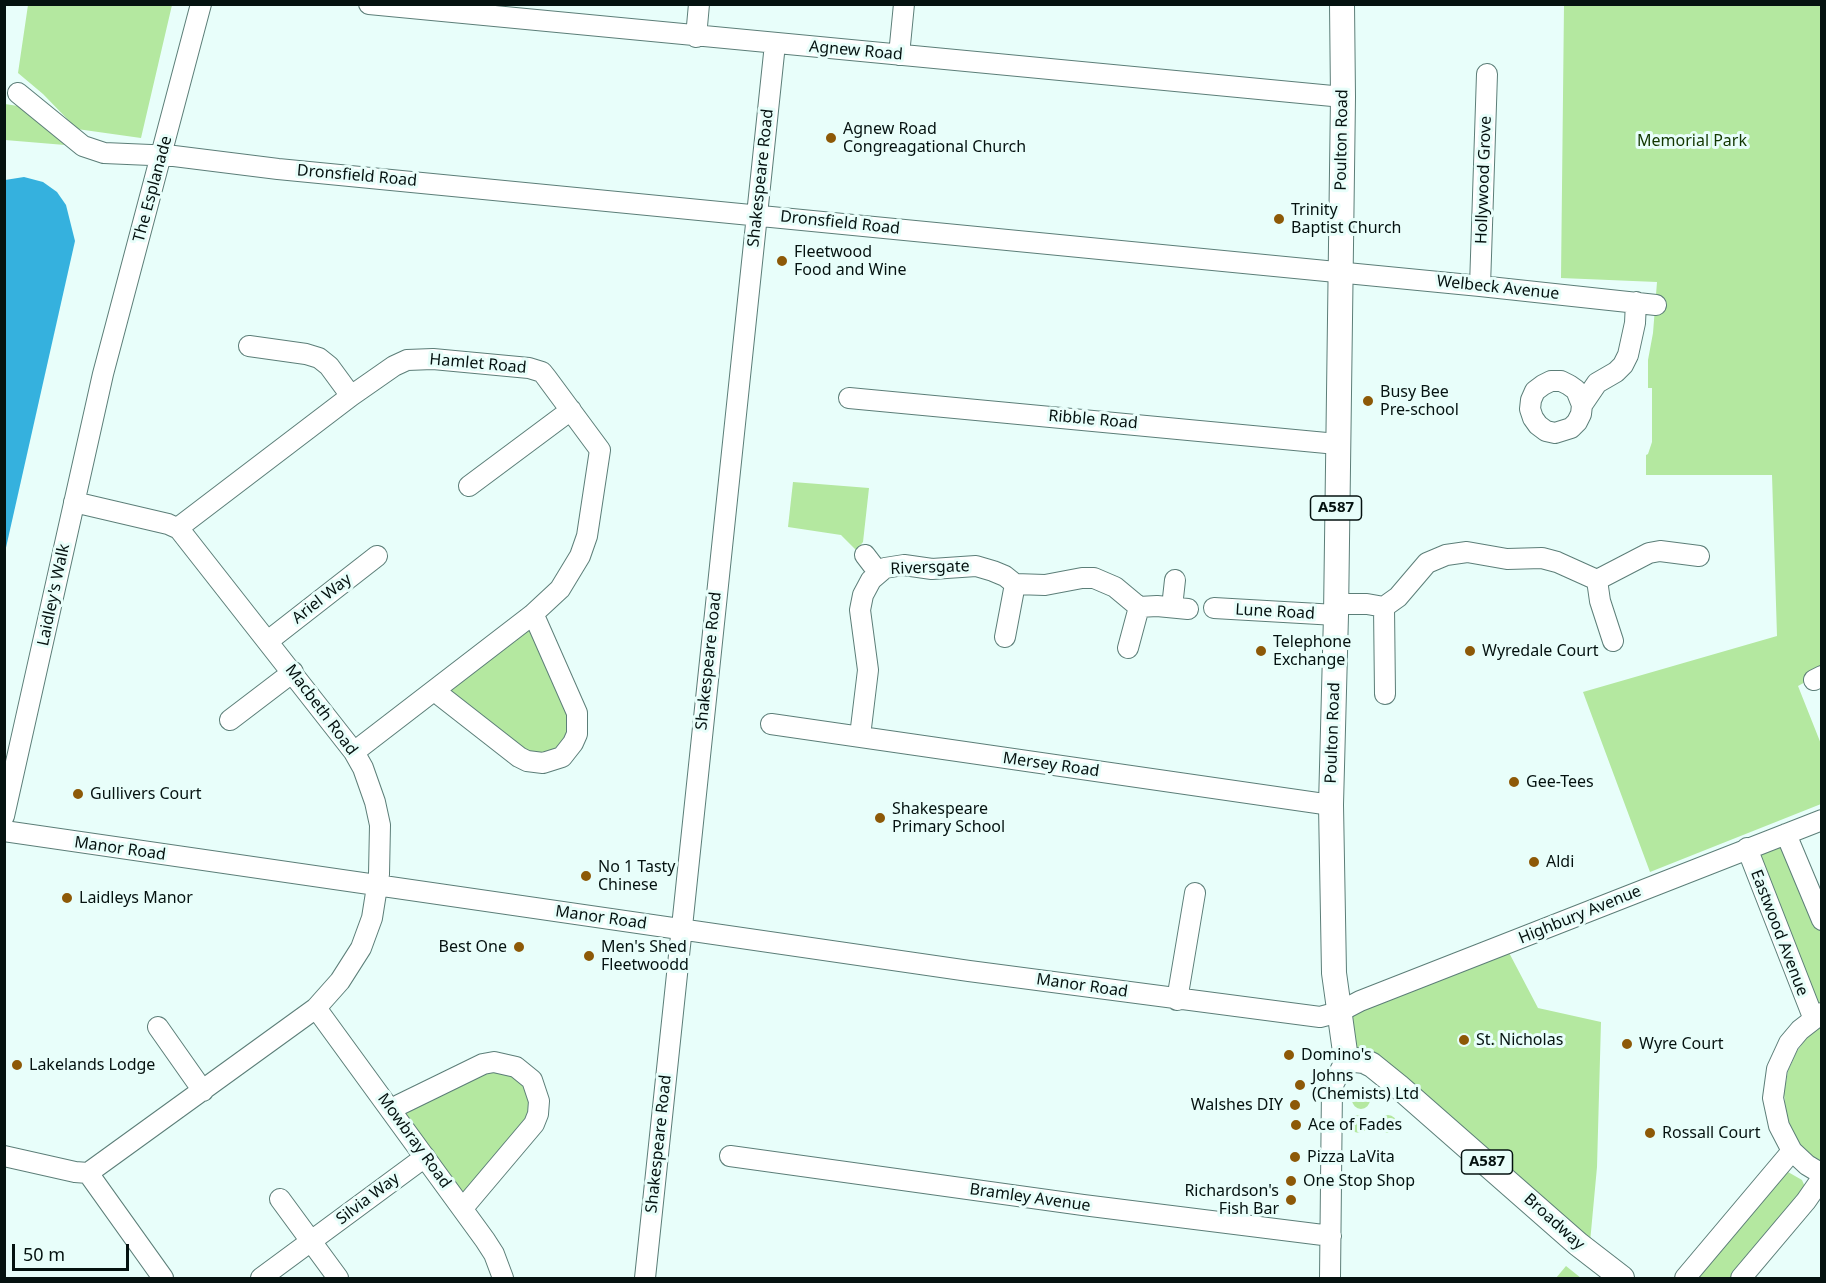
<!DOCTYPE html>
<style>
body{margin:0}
#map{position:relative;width:1826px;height:1283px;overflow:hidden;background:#e8fefa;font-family:"Noto Sans",sans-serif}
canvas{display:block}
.frame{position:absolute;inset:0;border:6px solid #051210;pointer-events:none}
.scale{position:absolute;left:12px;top:1244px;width:117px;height:27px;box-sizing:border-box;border:3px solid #051210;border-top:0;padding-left:8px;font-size:18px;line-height:21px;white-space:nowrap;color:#051210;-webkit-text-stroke:4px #e8fefa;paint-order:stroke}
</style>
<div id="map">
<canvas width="1826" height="1283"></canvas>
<div class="frame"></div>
<div class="scale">50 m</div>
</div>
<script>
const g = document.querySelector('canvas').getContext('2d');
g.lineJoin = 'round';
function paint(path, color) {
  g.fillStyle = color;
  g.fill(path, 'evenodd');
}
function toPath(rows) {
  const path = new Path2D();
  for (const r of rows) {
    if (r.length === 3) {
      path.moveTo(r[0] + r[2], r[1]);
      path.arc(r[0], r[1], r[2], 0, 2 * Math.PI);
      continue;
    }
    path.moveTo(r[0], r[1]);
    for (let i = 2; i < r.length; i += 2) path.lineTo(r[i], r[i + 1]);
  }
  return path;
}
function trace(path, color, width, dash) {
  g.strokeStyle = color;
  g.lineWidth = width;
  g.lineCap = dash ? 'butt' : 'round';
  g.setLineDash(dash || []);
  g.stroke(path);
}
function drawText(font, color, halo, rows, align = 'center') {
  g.font = font + ' "Noto Sans",sans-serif';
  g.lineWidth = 6;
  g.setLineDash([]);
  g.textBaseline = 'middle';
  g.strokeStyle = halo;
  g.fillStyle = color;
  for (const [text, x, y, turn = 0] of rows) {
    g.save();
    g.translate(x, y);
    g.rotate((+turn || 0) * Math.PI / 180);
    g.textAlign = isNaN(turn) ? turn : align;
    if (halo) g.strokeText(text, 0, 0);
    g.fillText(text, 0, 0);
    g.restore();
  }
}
paint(toPath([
 [28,5,172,5,141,138,77,129,43,94,18,73],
 [1564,5,1821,5,1822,673,1798,686,1821,744,1821,804,1650,872,1583,692,1777,636,1772,475,1646,475,1646,455,1648,454,1652,442,1652,388,1648,388,1648,360,1653,333,1657,282,1561,278],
 [5,104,18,106,65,145,5,140],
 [793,482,869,488,863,542,856,550,841,535,788,527],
 [532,615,578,724,543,763,441,696],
 [1786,834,1821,920,1821,1013,1747,848],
 [1505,945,1538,1008,1601,1022,1597,1167,1589,1253,1478,1154,1346,1059,1339,1012],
 [1821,1026,1821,1164,1804,1150,1792,1131,1786,1113,1784,1093,1788,1071,1797,1051,1808,1036],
 [505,1063,539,1101,463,1208,399,1105],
 [1361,1100,9],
 [1388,1124,9],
 [1359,1124,9],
 [1788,1172,1802,1180,1805,1187,1804,1195,1734,1278,1691,1278,1780,1173],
 [1566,1266,1581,1278,1556,1278]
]), '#b4e8a0');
paint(toPath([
 [24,177,43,182,57,192,66,205,75,241,5,552,5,180]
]), '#35b1de');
const minor = toPath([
 [369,4,1343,97],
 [696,37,699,4],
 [899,55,904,4],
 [18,93,83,146,104,153,174,156,278,169,1480,286,1656,305],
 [1480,286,1487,74],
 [249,346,306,354,319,358,329,366,351,396],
 [849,398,1337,444],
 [1582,405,1576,390,1569,385,1561,381,1551,381,1543,385,1535,391,1531,400,1530,409,1533,418,1538,425,1546,431,1555,433,1571,428,1577,422,1581,414,1582,405,1597,383,1616,372,1623,365,1628,355,1635,323,1636,302],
 [469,486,571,410],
 [179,529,183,524,351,396,394,366,407,360,433,359,529,368,542,372,546,377,600,450,587,536,580,556,560,589,532,615,354,752],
 [865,555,878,572],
 [1597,580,1600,601,1613,641],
 [1336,604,1367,604,1384,607,1398,597,1427,563,1446,555,1467,552,1507,559,1542,558,1557,562,1597,580,1649,553,1660,551,1699,556],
 [1172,607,1175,580],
 [1384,607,1385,694],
 [1214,608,1336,615],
 [1005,637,1015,584],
 [268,641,377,556],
 [1128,648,1139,607],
 [1814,680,1822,676],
 [436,689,441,696,519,757,527,761,543,763,562,757,573,743,577,734,577,713,536,620,532,615],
 [230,720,293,672],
 [771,724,1331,805],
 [860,736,868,670,860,610,863,595,871,580,885,568,904,565,932,569,976,566,993,571,1005,576,1015,584,1045,585,1082,578,1094,578,1115,587,1139,607,1157,606,1188,609],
 [4,816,103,374,201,4],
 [4,831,969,971,1320,1017,1339,1012,1360,1001,1822,820],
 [1786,834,1822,920],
 [1747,848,1813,1017],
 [1177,1000,1195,893],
 [316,1008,485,1240,494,1254,503,1278],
 [1822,1013,1800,1030,1789,1043,1777,1069,1773,1098,1779,1126,1792,1151,1807,1165,1822,1174],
 [158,1027,203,1091],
 [392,1110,399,1105,483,1064,494,1062,516,1067,532,1080,539,1101,538,1114,534,1124,463,1208],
 [4,1156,75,1172,88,1173,316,1008,340,981,361,948,372,918,379,874,380,825,375,802,363,768,354,752,179,529,168,524,74,502],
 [730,1156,1083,1205,1331,1236],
 [88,1173,163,1278],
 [280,1199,338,1278],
 [261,1278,425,1157],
 [645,1278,775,44],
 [1330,1278,1332,1087,1346,1059],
 [1685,1278,1792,1151],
 [1741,1278,1806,1201,1822,1178]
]);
const major = toPath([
 [1342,4,1343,97,1336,615,1331,805,1334,973,1346,1059,1364,1061,1372,1065,1398,1086,1578,1244,1622,1278]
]);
trace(minor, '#5c7e78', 22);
trace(major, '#5c7e78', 26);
trace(minor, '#fff', 20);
trace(major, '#fff', 24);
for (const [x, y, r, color] of [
 [831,138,6,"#8d5907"],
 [1279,219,6,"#8d5907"],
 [782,261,6,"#8d5907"],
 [1368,401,6,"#8d5907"],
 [1261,651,6,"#8d5907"],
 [1470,651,6,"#8d5907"],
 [1514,782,6,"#8d5907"],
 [78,794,6,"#8d5907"],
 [880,818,6,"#8d5907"],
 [1534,862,6,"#8d5907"],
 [586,876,6,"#8d5907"],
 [67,898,6,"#8d5907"],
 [519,947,6,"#8d5907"],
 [589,956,6,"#8d5907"],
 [1464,1040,6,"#8d5907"],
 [1627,1044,6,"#8d5907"],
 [1289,1055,6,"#8d5907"],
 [17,1065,6,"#8d5907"],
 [1300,1085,6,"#8d5907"],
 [1295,1105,6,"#8d5907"],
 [1296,1125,6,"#8d5907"],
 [1650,1133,6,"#8d5907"],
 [1295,1157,6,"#8d5907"],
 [1291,1181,6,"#8d5907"],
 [1291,1200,6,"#8d5907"]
]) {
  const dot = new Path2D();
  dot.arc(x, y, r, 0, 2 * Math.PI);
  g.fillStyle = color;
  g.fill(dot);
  trace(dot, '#e8fefa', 2);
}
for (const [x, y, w] of [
 [1336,508,51],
 [1487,1162,51]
]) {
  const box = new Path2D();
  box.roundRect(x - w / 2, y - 12, w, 24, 4.5);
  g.fillStyle = '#e8fefa';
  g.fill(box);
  trace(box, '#051210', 1.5);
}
drawText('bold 15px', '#051210', null, [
 ["A587",1336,508],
 ["A587",1487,1162]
]);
drawText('16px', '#051210', '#e8fefa', [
 ["Agnew Road",856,51,5],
 ["Poulton Road",1342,140,-89],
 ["Dronsfield Road",357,176,5],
 ["Shakespeare Road",761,178,-84],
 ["Hollywood Grove",1484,180,-88],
 ["The Esplanade",153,189,-75],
 ["Dronsfield Road",840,223,6],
 ["Welbeck Avenue",1498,288,6],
 ["Hamlet Road",478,364,5],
 ["Ribble Road",1093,420,5],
 ["Riversgate",930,568,-2],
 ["Laidley's Walk",54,595,-78],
 ["Ariel Way",322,599,-38],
 ["Lune Road",1275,612,3],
 ["Shakespeare Road",709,661,-84],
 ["Macbeth Road",321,710,53],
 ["Poulton Road",1333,733,-88],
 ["Mersey Road",1051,765,8],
 ["Manor Road",120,849,8],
 ["Highbury Avenue",1580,915,-22],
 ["Manor Road",601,918,8],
 ["Eastwood Avenue",1779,933,69],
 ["Manor Road",1082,986,8],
 ["Mowbray Road",414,1141,54],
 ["Shakespeare Road",659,1144,-84],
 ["Bramley Avenue",1030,1198,8],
 ["Silvia Way",368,1199,-37],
 ["Broadway",1554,1222,42]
]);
drawText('16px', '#051210', '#e8fefa', [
 ["Agnew Road",843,129],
 ["Congreagational Church",843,147],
 ["Trinity",1291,210],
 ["Baptist Church",1291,228],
 ["Fleetwood",794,252],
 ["Food and Wine",794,270],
 ["Busy Bee",1380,392],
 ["Pre-school",1380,410],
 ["Telephone",1273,642],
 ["Exchange",1273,660],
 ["Wyredale Court",1482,651],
 ["Gee-Tees",1526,782],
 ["Gullivers Court",90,794],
 ["Shakespeare",892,809],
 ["Primary School",892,827],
 ["Aldi",1546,862],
 ["No 1 Tasty",598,867],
 ["Chinese",598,885],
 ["Laidleys Manor",79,898],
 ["Best One",507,947,"right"],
 ["Men's Shed",601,947],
 ["Fleetwoodd",601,965],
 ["St. Nicholas",1476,1040],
 ["Wyre Court",1639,1044],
 ["Domino's",1301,1055],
 ["Lakelands Lodge",29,1065],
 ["Johns",1312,1076],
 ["(Chemists) Ltd",1312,1094],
 ["Walshes DIY",1283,1105,"right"],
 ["Ace of Fades",1308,1125],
 ["Rossall Court",1662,1133],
 ["Pizza LaVita",1307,1157],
 ["One Stop Shop",1303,1181],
 ["Richardson's",1279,1191,"right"],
 ["Fish Bar",1279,1209,"right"]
], 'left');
drawText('16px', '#123700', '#e8fefa', [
 ["Memorial Park",1692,141]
]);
</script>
